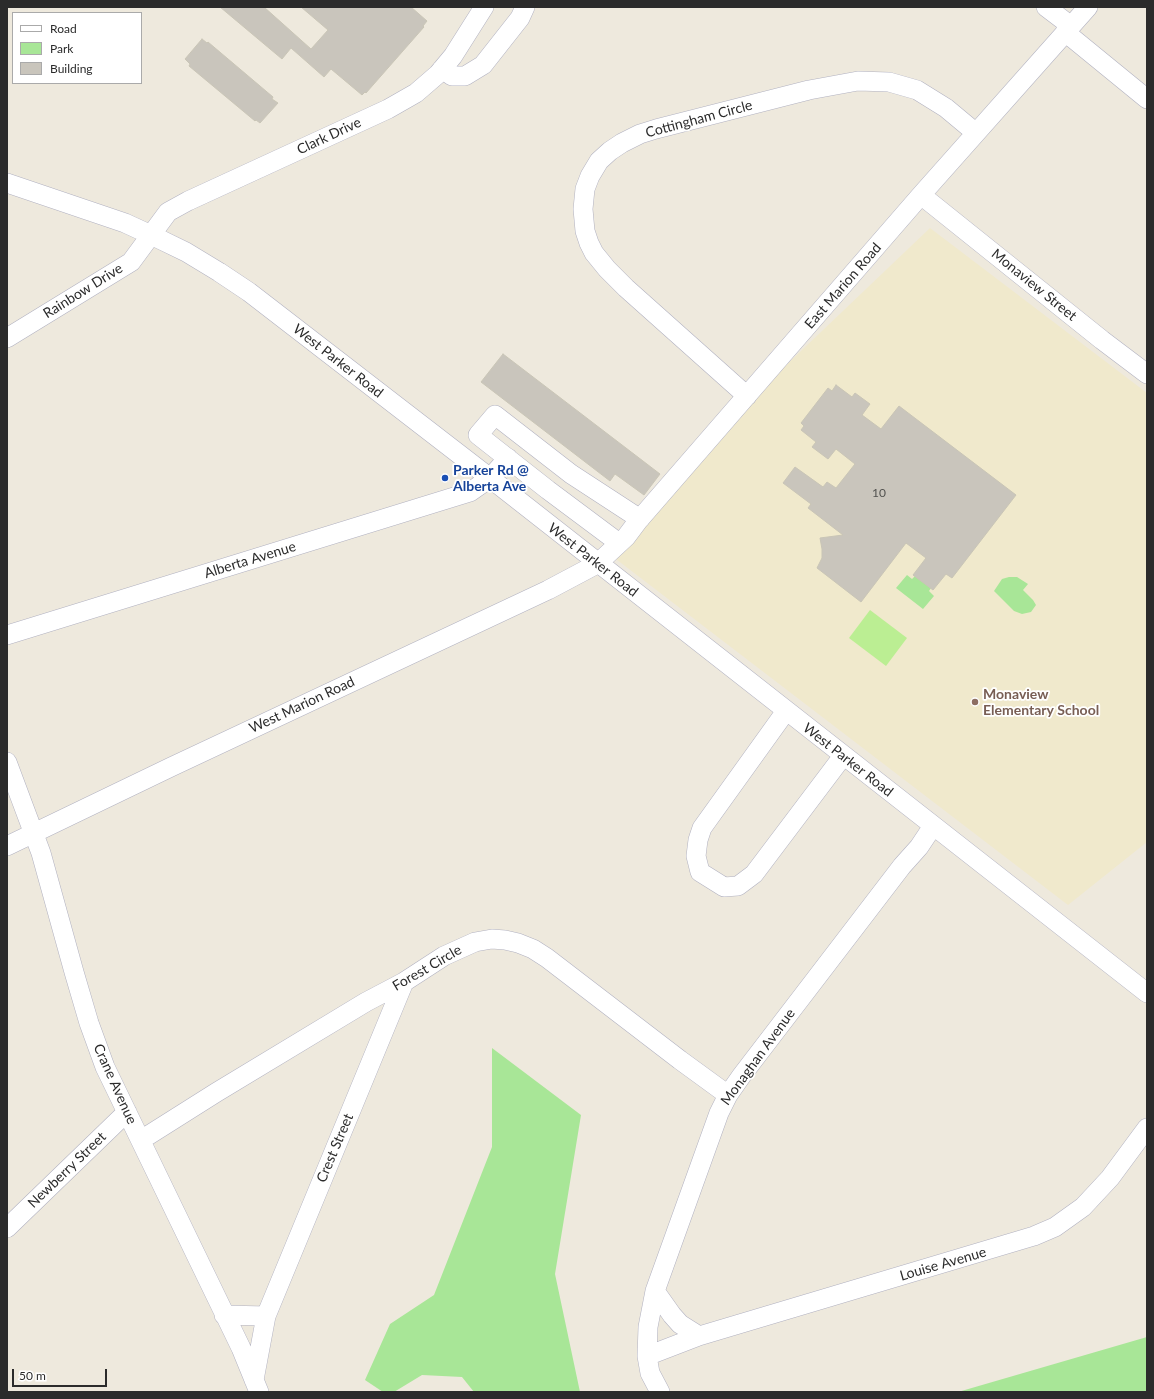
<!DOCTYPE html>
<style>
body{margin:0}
#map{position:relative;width:1154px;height:1399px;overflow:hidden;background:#eee9dd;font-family:Lato,sans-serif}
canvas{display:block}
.frame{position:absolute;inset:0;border:8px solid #2b2b2b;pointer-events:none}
.legend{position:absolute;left:12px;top:12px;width:130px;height:72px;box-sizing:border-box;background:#fff;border:1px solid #aaa;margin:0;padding:5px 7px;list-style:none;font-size:12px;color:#2b2b2b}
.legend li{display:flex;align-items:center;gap:8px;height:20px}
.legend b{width:20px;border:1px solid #aaa}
.scale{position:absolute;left:12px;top:1369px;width:95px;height:18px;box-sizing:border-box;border:2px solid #2b2b2b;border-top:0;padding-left:5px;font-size:12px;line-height:14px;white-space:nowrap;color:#2b2b2b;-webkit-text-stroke:3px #fff;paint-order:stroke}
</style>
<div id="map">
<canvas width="1154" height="1399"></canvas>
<div class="frame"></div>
<ul class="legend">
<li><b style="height:5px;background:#fff"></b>Road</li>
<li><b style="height:11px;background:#a8e697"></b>Park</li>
<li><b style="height:11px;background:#c9c5bc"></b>Building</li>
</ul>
<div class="scale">50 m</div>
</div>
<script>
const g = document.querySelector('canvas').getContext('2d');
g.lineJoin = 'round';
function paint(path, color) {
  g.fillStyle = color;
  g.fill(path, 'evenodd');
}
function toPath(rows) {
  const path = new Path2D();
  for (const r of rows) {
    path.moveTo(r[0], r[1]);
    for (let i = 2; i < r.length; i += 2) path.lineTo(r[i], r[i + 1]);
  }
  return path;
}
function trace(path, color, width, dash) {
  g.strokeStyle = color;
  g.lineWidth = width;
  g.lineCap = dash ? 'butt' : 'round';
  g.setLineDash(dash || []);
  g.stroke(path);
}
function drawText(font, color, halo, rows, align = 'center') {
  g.font = font + ' Lato,sans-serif';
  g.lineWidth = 3.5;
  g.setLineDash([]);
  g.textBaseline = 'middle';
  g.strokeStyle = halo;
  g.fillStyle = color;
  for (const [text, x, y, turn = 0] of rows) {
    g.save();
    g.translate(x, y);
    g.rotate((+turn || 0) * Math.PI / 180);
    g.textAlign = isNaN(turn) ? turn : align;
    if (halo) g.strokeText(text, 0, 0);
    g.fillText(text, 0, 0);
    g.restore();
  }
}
paint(toPath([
 [930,228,1147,393,1147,842,1068,905,608,553,673,473]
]), '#f0e9cc');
paint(toPath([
 [907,575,912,579,915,576,931,588,929,591,934,596,923,609,896,588],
 [1009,577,1017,577,1028,584,1023,590,1033,600,1036,605,1031,612,1022,614,1014,611,994,591,1002,579],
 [492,1048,581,1115,555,1274,580,1392,474,1392,462,1377,422,1375,394,1392,383,1392,365,1380,390,1324,434,1295,492,1147],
 [1147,1337,1147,1392,958,1392]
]), '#a8e697');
paint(toPath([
 [870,610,907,638,886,666,849,638]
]), '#bbee93');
const building = toPath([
 [220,7,264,7,311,49,328,30,301,7,411,7,427,21,423,26,424,27,366,93,365,92,362,95,331,69,324,77,291,48,282,59,220,7],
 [202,39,207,43,208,42,273,97,272,99,278,103,260,123,256,120,255,121,189,66,190,64,185,59,202,39],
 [503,354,660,474,644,495,615,474,610,481,481,382,503,354],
 [836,385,852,397,855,393,870,404,862,415,881,429,899,406,1016,495,952,578,946,574,933,590,913,575,926,558,906,543,861,602,817,568,822,558,822,549,820,538,843,535,808,508,811,504,783,483,795,467,823,487,827,482,836,488,855,464,836,449,828,459,812,447,816,442,801,430,804,426,801,423,828,388,832,391,836,385]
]);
paint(building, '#c9c5bc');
trace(building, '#c9c5b6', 1);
const minor = toPath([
 [1046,7,1071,26],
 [1065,32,1147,99],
 [442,69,452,76,465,76,483,65,520,18,525,7],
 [7,183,125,223,151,235,186,252,219,272,249,292,490,478,1147,993],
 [921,195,1102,340,1147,374],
 [7,338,131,262,168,212,188,201,388,109,416,93,438,74,453,56,484,7],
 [747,396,626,288,607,269,594,253,589,243,585,231,583,209,585,189,590,176,599,161,610,151,622,143,640,134,656,129,809,90,858,81,889,82,917,90,946,108,976,133],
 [619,543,548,490,478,435,495,415,571,474,640,519],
 [7,635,470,492,490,478,508,458],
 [786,711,702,828,698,840,696,856,700,872,724,887,738,886,754,874,843,756],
 [7,762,41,853,74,972,89,1023,105,1067,241,1348,259,1392],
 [7,846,171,767,548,590,597,564,626,537,638,521,921,195,1088,7],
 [141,1140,217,1092,366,1002,404,982,444,956,475,942,492,939,505,940,518,943,533,949,547,958,680,1060,728,1095],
 [7,1228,127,1112],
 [655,1291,672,1315,680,1324,699,1336,1034,1236,1055,1227,1083,1207,1110,1178,1147,1128],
 [224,1315,266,1316],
 [647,1356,699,1336],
 [254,1380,266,1316,404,982],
 [660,1392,650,1373,647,1356,648,1327,655,1291,719,1113,728,1095,742,1075,902,866,919,847,933,826]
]);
trace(minor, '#b1b1c0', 20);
trace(minor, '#fff', 19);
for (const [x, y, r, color] of [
 [445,478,4,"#1a4fb4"],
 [975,702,4,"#8d6e63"]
]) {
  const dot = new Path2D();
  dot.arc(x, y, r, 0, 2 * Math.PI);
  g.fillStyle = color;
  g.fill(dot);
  trace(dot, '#fff', 1.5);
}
drawText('12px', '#52524f', null, [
 ["10",879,493]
]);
drawText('14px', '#2b2b2b', '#fff', [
 ["Cottingham Circle",699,119,-15],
 ["Clark Drive",329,136,-25],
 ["Monaview Street",1034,285,39],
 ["East Marion Road",843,286,-49],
 ["Rainbow Drive",83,291,-32],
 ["West Parker Road",338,361,38],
 ["Alberta Avenue",250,560,-17],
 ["West Parker Road",593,560,38],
 ["West Marion Road",302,705,-25],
 ["West Parker Road",848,760,38],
 ["Forest Circle",427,968,-30],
 ["Monaghan Avenue",758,1057,-54],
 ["Crane Avenue",115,1084,66],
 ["Crest Street",335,1148,-67],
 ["Newberry Street",67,1170,-44],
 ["Louise Avenue",943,1264,-16]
]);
drawText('bold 14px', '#164399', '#fff', [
 ["Parker Rd @",453,470],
 ["Alberta Ave",453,486]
], 'left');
drawText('bold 14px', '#785e54', '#fff', [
 ["Monaview",983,694],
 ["Elementary School",983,710]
], 'left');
</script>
